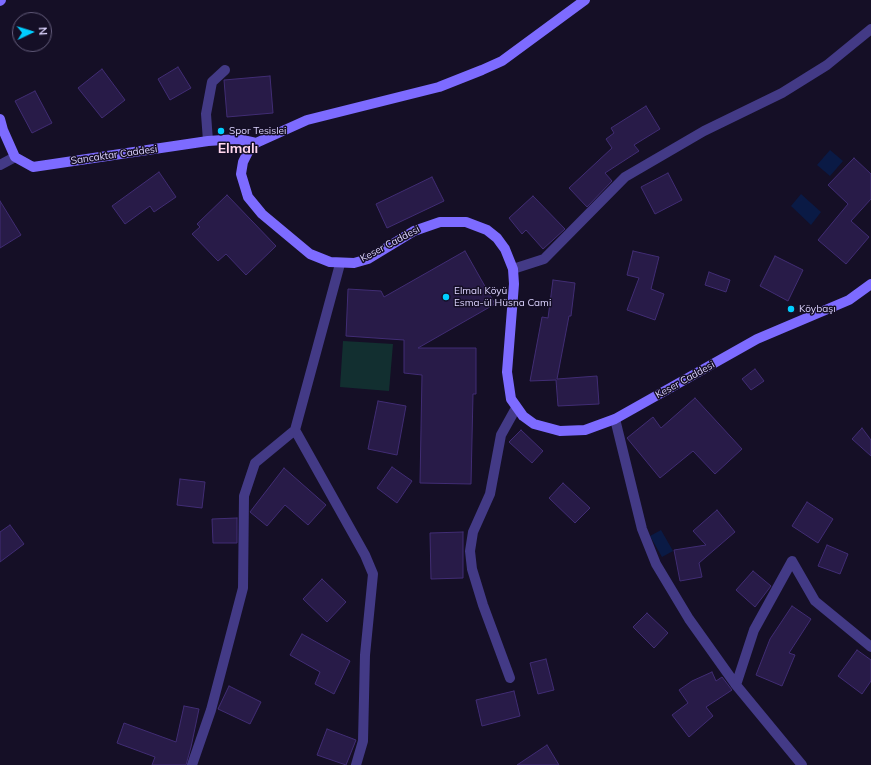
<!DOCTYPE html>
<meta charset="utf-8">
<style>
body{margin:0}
#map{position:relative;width:871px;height:765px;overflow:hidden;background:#150f26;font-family:Mulish,sans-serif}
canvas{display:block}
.north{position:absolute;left:12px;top:12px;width:40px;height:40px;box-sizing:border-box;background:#150f26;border:1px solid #655e7d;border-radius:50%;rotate:86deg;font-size:11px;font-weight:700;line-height:16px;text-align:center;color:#ddd4ff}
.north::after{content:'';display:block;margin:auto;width:14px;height:18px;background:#00ceff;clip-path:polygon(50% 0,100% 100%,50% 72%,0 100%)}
</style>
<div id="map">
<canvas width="871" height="765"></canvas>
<div class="north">N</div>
</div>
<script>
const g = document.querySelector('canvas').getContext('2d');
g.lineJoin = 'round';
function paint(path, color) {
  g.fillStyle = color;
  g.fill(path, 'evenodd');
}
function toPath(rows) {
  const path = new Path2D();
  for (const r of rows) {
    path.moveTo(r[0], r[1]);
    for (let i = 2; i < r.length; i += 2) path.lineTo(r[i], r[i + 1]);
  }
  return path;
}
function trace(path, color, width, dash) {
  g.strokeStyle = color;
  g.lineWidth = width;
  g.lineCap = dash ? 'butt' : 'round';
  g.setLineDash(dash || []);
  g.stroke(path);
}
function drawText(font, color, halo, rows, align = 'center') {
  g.font = font + ' Mulish,sans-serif';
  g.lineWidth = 3;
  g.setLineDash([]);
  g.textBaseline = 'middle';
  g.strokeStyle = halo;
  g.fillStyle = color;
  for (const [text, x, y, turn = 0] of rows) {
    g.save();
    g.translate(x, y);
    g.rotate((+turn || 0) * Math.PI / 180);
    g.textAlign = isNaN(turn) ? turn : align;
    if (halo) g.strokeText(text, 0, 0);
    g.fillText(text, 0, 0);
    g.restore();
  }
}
paint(toPath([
 [343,341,393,344,389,391,340,387]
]), '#122f30');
paint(toPath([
 [830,150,843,161,830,176,817,165],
 [801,194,821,212,811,225,791,206],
 [661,530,673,551,662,557,650,536]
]), '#0a1a45');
const building = toPath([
 [178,67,191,88,170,100,158,79,178,67],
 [102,69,125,100,102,118,78,88,102,69],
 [270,76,273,113,227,117,224,80,270,76],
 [35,91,52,123,32,133,15,101,35,91],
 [646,106,660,129,634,145,639,151,605,173,612,181,587,207,569,188,612,148,606,139,614,133,611,128,646,106],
 [854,158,871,174,871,199,851,221,869,237,846,264,818,240,848,204,828,185,854,158],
 [159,172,176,197,154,212,150,206,125,224,112,206,159,172],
 [668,173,682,200,655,214,641,187,668,173],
 [432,177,444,201,387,228,376,204,432,177],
 [227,195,276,246,246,275,226,254,218,261,192,234,200,227,197,224,227,195],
 [533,196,565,229,543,249,526,230,522,234,509,218,533,196],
 [0,201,21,235,0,248,0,201],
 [465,251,495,304,418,348,476,348,476,394,473,394,471,484,420,483,422,375,404,373,404,340,346,336,348,289,381,291,384,297,465,251],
 [633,251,659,257,651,289,664,294,655,320,627,310,639,278,627,275,633,251],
 [775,256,803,270,788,301,760,286,775,256],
 [709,272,730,280,726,292,705,285,709,272],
 [553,280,575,283,571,316,569,316,557,379,597,376,599,404,558,406,556,380,530,381,542,317,548,318,553,280],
 [755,369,764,381,751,390,742,379,755,369],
 [695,398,742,449,715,474,693,451,660,478,627,438,653,417,661,428,695,398],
 [378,401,406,406,397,455,368,449,378,401],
 [862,428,871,440,871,456,852,439,862,428],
 [521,430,543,451,532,463,509,442,521,430],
 [392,467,412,481,397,503,377,488,392,467],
 [284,468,326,505,308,525,285,505,267,526,250,512,284,468],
 [180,479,205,482,202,508,177,505,180,479],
 [563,483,590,508,575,523,549,498,563,483],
 [807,502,833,519,818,543,792,526,807,502],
 [717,510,735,532,699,563,702,577,680,581,674,550,706,545,693,531,717,510],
 [237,518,237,543,213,543,212,519,237,518],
 [10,525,24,544,0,562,0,532,10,525],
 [463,532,463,578,431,579,430,533,463,532],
 [827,545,848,554,840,574,818,566,827,545],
 [753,571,771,586,755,607,736,590,753,571],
 [322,579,346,602,327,622,303,599,322,579],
 [792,606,811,619,789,653,795,655,782,686,756,675,770,639,792,606],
 [647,613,668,633,654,648,633,627,647,613],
 [302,634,350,661,334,694,315,684,320,672,290,655,302,634],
 [857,650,871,660,871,681,862,694,838,676,857,650],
 [546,659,554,690,538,694,530,663,546,659],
 [712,672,716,681,722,677,732,690,706,707,713,716,689,737,672,715,688,703,679,690,692,681,712,672],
 [229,686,261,702,250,724,218,709,229,686],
 [514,691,520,716,482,726,476,700,514,691],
 [184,706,199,709,191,747,186,765,152,765,155,757,117,743,124,723,176,742,184,706],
 [327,729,356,740,346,765,317,755,327,729],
 [547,745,559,765,517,765,547,745]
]);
paint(building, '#281b48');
trace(building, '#412d74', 1);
trace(toPath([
 [208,141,206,114,212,82,225,70],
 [0,165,15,157],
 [340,264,295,430,365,555,373,574,365,655,363,741,356,765],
 [513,269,544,259,625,177,704,131,782,93,827,65,871,29],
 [615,419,642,529,656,564,689,619,736,685,802,765],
 [510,678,483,605,472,569,470,551,473,532,490,494,501,435,516,408],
 [736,685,754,630,792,561,815,601,871,647],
 [192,765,211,710,243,588,244,496,255,463,295,430]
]), '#433a86', 10);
trace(toPath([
 [585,0,502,61,482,70,439,87,307,120,256,143,248,152,243,162,241,174,248,197,262,214,310,254,330,262,354,263,368,259,414,231,440,222,466,222,487,230,497,238,505,249,513,269,514,284,507,372,511,399,523,416,534,424,560,431,585,430,615,419,757,339,849,300,871,284],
 [0,1,1,0],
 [0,119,3,130,15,157,33,167,208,141,238,139,256,143]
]), '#7d6bff', 10);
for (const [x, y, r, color] of [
 [221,131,4,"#00ceff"],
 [446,297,4,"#00ceff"],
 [791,309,4,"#00ceff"]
]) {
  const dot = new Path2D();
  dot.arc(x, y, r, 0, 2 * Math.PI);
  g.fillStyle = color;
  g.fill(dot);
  trace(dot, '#150f26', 1.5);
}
drawText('10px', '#ddd4ff', '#150f26', [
 ["Spor Tesislei",229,131],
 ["Elmalı Köyü",454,291],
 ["Esma-ül Hüsna Cami",454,303],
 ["Köybaşı",799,309]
], 'left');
drawText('10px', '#ddd4ff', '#150f26', [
 ["Sancaktar Caddesi",114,155,-8],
 ["Keser Caddesi",390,244,-28],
 ["Keser Caddesi",685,380,-29]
]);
drawText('bold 14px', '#ffd6ed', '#150f26', [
 ["Elmalı",238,149]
]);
</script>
